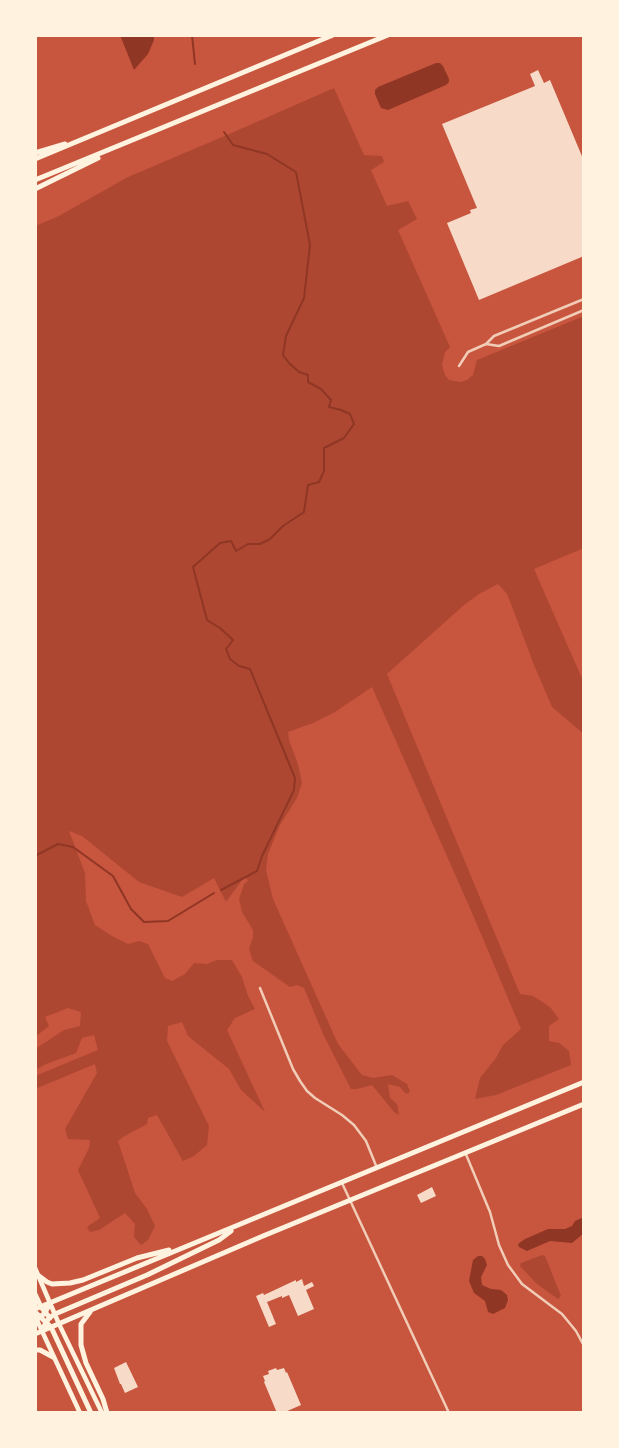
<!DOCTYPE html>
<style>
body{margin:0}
#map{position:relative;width:619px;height:1448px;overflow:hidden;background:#c8553d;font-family:Inter,sans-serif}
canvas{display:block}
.frame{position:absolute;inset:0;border:37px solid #fff3e0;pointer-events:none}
</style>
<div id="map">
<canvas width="619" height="1448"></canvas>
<div class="frame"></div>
</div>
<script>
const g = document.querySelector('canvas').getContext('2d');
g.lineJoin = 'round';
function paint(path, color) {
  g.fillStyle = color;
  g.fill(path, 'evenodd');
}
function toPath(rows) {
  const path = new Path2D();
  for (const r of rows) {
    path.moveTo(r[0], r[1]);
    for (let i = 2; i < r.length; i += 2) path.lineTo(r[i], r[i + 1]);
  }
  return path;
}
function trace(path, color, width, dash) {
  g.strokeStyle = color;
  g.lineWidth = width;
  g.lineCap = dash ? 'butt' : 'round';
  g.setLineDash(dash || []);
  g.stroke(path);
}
paint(toPath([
 [334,88,364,155,382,156,384,162,371,170,387,206,408,201,417,219,398,230,450,347,445,352,442,365,445,375,449,380,461,382,467,380,473,375,477,360,584,316,584,548,534,569,584,683,584,734,552,707,534,665,511,604,507,594,498,584,479,594,464,605,387,674,520,994,533,996,550,1007,559,1019,549,1026,549,1041,559,1043,569,1051,571,1065,496,1095,475,1099,480,1078,496,1058,503,1045,521,1029,473,915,372,687,335,712,313,723,288,732,289,740,298,764,302,783,297,798,280,825,268,854,266,870,273,899,338,1044,362,1075,373,1078,392,1075,407,1084,410,1092,406,1094,400,1087,388,1084,390,1098,397,1104,399,1115,394,1112,372,1085,357,1089,351,1089,324,1036,304,988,297,985,290,987,253,961,249,949,253,937,253,930,242,912,239,899,244,884,248,881,245,876,226,902,214,878,182,897,139,882,82,836,69,831,85,873,86,901,95,925,112,936,128,944,139,941,148,944,165,978,172,981,185,974,194,963,207,964,217,960,232,960,242,977,248,996,255,1009,235,1018,227,1030,265,1112,241,1090,229,1069,188,1036,182,1022,168,1026,167,1041,209,1126,207,1145,194,1156,183,1161,157,1115,148,1118,147,1124,123,1137,118,1141,135,1193,147,1209,155,1226,148,1240,141,1245,134,1237,135,1224,125,1213,99,1230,90,1232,87,1227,100,1218,78,1170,89,1148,90,1140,68,1139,65,1129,97,1073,95,1064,35,1089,35,1076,98,1050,94,1035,82,1038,76,1053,46,1064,35,1070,35,1049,64,1030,80,1026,81,1012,68,1008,45,1017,49,1026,35,1037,35,226,57,217,128,177,227,135],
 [542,1255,545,1256,561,1296,558,1299,537,1284,520,1266,521,1263]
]), '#ae4732');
paint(toPath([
 [120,35,154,35,154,40,148,54,134,70],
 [436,63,440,63,443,66,449,79,449,82,446,85,388,110,381,108,375,94,375,90,378,87],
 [584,1217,584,1233,572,1243,550,1241,527,1251,519,1247,518,1244,525,1239,548,1229,565,1229,572,1226,575,1221],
 [478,1256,482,1256,485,1259,487,1265,481,1277,482,1285,491,1289,501,1290,507,1295,508,1300,505,1308,493,1314,488,1312,485,1301,474,1293,469,1281,473,1260]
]), '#8f3625');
trace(toPath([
 [192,35,195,64],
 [35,856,58,844,73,847,113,876,131,909,144,922,168,921,214,893],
 [221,890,257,871,262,856,294,790,295,778,250,669,239,666,230,659,226,649,233,640,220,628,207,620,193,567,220,543,231,541,236,551,248,544,260,544,270,539,283,526,304,512,308,485,319,482,324,471,324,448,344,438,354,424,350,414,341,410,329,407,331,400,321,389,308,382,308,375,299,372,289,363,283,355,286,336,304,298,310,245,296,172,267,154,233,145,224,132]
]), '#8f3625', 2);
paint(toPath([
 [538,70,544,83,550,80,584,161,584,256,479,300,447,223,471,213,470,210,477,208,442,124,535,86,530,74],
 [432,1187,436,1196,421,1203,417,1195],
 [302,1279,304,1286,312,1282,314,1286,306,1290,314,1309,298,1316,289,1295,282,1298,282,1296,267,1302,276,1324,269,1327,256,1296,263,1293,264,1295,296,1280,296,1282],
 [126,1362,138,1387,125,1393,121,1384,120,1384,114,1368],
 [276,1368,277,1370,284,1368,286,1373,287,1372,301,1405,285,1412,277,1413,264,1382,265,1381,263,1376,269,1374,268,1371]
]), '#f7dbc8');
trace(toPath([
 [486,344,499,346,584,310],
 [459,366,468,352,486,344,494,336,584,299],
 [260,988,293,1069,300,1081,307,1091,315,1098,342,1115,354,1125,366,1141,377,1168],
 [465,1152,490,1212,499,1245,508,1265,522,1284,562,1314,576,1331,584,1346],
 [342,1183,449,1413]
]), '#f1ccb7', 2.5);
trace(toPath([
 [35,1268,59,1324,102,1413],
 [35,1316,80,1413]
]), '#fff3e0', 4.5);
trace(toPath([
 [39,1276,47,1282,52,1284,70,1283,83,1280,137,1258,169,1250],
 [35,1294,41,1307,50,1318],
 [35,1309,584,1082],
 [35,1312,51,1327,91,1413],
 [90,1312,81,1324,81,1345,86,1363,103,1399,107,1413],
 [35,1321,45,1313,50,1303],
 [41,1331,49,1318,55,1314,147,1275,219,1240,231,1231],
 [35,1334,263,1236,584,1104],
 [35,1350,40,1350,53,1357]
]), '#fff3e0', 5);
trace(toPath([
 [35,153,65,144],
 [35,159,333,35],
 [35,180,388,35],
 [35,189,98,158]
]), '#fff3e0', 5);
</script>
